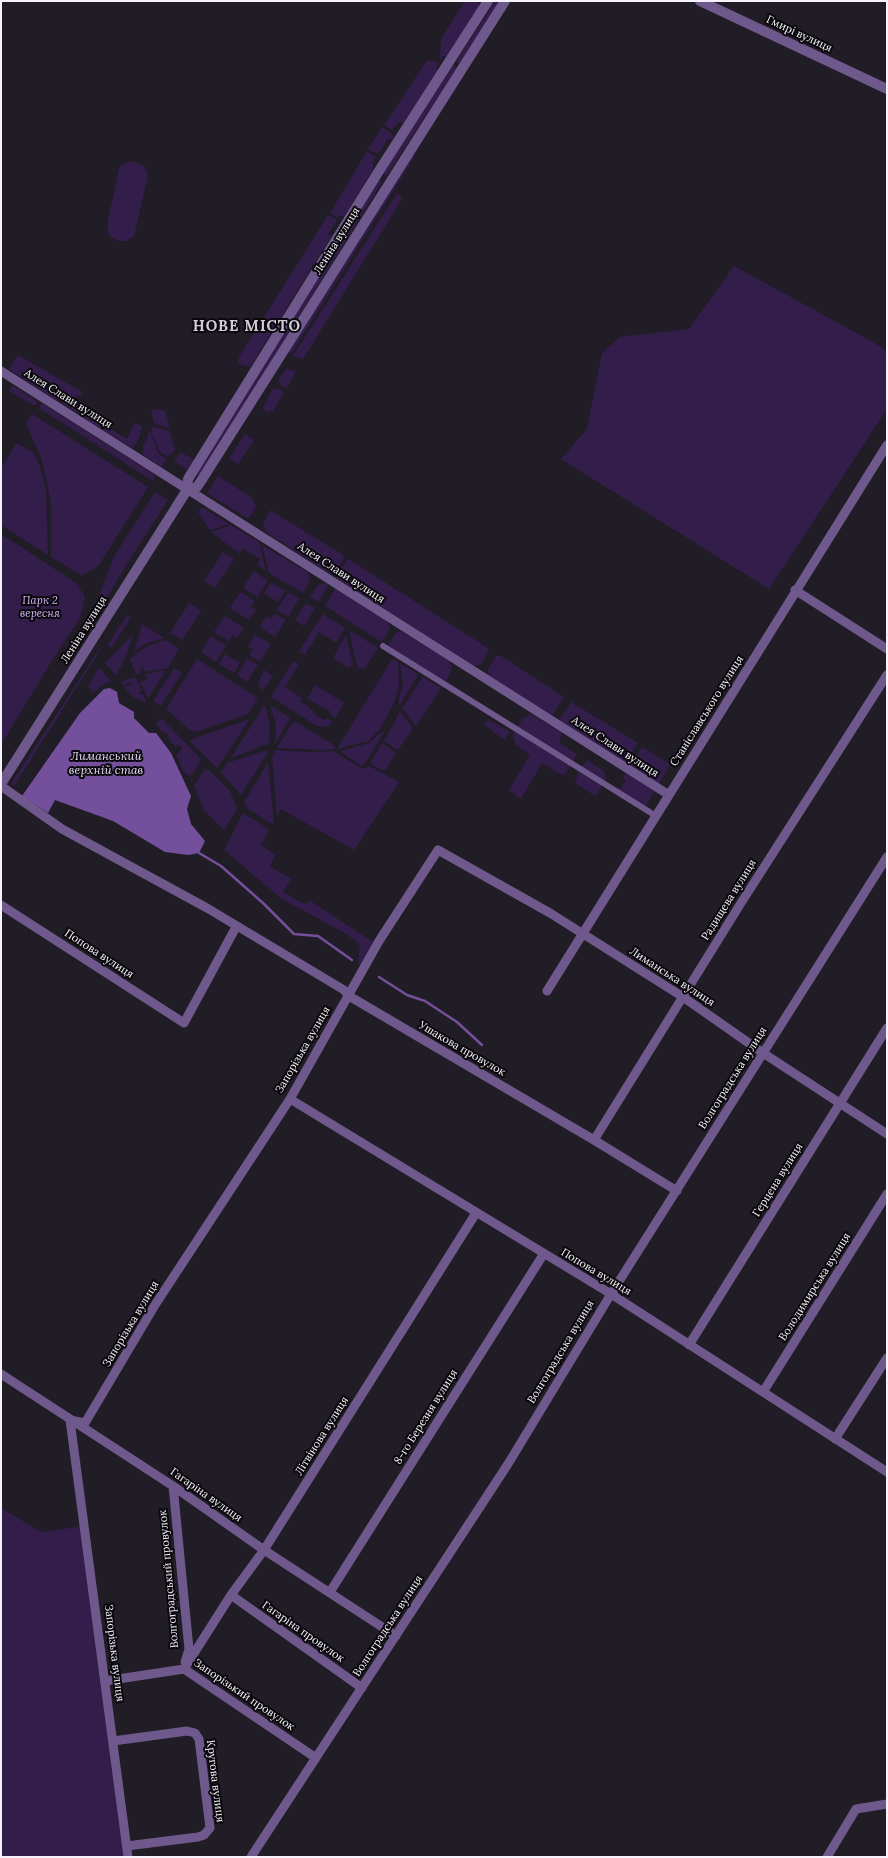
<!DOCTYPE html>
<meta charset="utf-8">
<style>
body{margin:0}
#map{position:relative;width:888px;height:1858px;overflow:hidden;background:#211d26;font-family:Lora,serif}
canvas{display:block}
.frame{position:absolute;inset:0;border:2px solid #f5f3f9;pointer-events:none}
</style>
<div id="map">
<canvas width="888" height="1858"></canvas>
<div class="frame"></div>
</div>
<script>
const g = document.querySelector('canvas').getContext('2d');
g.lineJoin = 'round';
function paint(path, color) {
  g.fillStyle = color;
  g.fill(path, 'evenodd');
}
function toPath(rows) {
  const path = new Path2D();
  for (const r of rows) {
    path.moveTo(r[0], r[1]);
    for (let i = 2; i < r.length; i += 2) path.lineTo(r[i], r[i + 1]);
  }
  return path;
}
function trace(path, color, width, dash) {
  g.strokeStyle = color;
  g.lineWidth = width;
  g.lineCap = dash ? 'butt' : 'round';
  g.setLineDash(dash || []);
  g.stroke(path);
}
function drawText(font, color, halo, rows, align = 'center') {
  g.font = font + ' Lora,serif';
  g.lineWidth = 4;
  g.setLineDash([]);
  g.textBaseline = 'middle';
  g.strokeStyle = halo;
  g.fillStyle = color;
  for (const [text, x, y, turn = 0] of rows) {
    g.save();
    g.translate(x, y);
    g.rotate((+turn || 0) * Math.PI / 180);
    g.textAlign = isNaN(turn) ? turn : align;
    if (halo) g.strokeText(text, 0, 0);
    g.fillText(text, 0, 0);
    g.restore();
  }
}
paint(toPath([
 [465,1,476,1,479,2,479,8,447,57,443,56,440,60,441,39],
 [495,1,500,1,460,64,456,62],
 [427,60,439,62,436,67,438,71,403,123,399,122,393,130,385,126,385,124],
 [453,65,457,68,386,176,382,173],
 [382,127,392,133,391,134,394,138,391,140,388,139,378,154,368,149],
 [367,151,376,157,373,163,374,167,345,216,339,216,338,218,330,213],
 [413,153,415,156,291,354,289,352,289,348],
 [131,161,144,166,148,176,134,236,126,241,118,241,109,235,107,225,119,169,122,165],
 [378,178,382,182,200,476,195,473],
 [397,193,402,199,303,359,293,356],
 [328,215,337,220,328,234,332,235,250,367,238,364,239,357],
 [734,266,871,341,887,351,887,409,769,589,561,459,587,429,602,353,620,337,689,329],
 [18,355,82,392,80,396,56,400,9,369],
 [286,369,296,371,287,388,281,386,278,380],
 [12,385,38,402,35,406,9,391],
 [277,388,283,391,283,395,273,411,267,412,263,408,272,390],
 [78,400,86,404,80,412,78,413,61,403],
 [42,403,155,475,153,481,39,408],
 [151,409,165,410,170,429,154,423],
 [32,414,148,487,99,565,82,576,51,557,51,505,46,478,41,458,26,424],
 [88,415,127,439,134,423,142,426,139,439,133,448,88,421,86,418],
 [153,426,170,432,175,450,171,455,166,456,159,451,151,431],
 [150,431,158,453,166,459,162,467,143,455,143,446],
 [245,434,254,440,238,464,229,458],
 [16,443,33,452,39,464,46,489,48,555,1,525,1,469],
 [181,452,194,460,187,470,174,461],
 [218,476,252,498,256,507,250,517,248,518,245,517,207,493],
 [155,492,168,500,130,559,93,621,91,618,113,558],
 [202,507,229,524,210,530,198,512],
 [270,510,343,555,344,558,336,572,333,574,329,573,266,532,263,524],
 [231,525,259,542,266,571,257,565,260,559,243,549,239,553,211,532],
 [1,534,76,583,85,596,80,618,56,654,1,745],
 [262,545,307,572,310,579,303,593,269,573],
 [223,552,234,559,215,588,204,581],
 [347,560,350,560,488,648,489,651,481,664,477,666,471,665,338,579,337,575],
 [254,571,268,581,257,597,243,588],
 [271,582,285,591,278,602,264,593],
 [325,583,329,584,318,602,310,597,317,586],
 [335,588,387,621,390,628,382,642,325,606],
 [240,592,255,601,251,607,256,610,249,620,230,608],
 [288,592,299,599,288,617,277,610],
 [189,603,201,611,182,640,170,633],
 [306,603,315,608,304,626,295,620],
 [275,614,286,620,275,637,260,627,266,616,271,619],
 [323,614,345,628,336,643,319,632,305,655,299,651],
 [127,615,131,618,112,647,107,646],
 [225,616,244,628,237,638,233,635,229,641,214,632],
 [142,624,164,638,145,644,134,652],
 [349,630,378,648,364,669,357,667],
 [401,631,449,660,452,669,445,683,388,645,396,633],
 [133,634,127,654,116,676,105,663],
 [255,635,271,644,260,662,249,655,253,649,248,646],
 [346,635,353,665,349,668,333,658],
 [211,636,226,645,216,662,201,652],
 [166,640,179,649,168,668,145,672,144,668,140,669,141,673,136,674,130,660,134,655,150,645],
 [102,647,92,663,14,786,11,784,99,649],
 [225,654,240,663,234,673,219,664],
 [496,656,501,656,564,697,552,716,491,677,488,673,488,669],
 [197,659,258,698,248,714,195,732,191,731,166,709],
 [247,659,258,665,247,682,237,675],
 [392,659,398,662,399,688,394,703,380,729,369,741,337,749],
 [293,661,299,664,285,687,302,698,300,701,313,710,312,712,324,720,327,718,333,722,330,725,322,727,317,726,271,697],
 [400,664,417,673,417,677,400,705,398,701,403,684],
 [99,667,111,681,101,686,94,693,88,688],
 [174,668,182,673,161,706,153,701],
 [166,670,148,699,140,682,147,680,145,674],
 [264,670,273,676,262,691,258,683],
 [135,677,142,691,139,692,140,694,143,694,146,701,145,703,132,696,124,687,133,684,132,682,123,686,122,685,122,681],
 [423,677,441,688,416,726,402,708],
 [315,685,344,703,335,718,330,714,331,712,307,699],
 [571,702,638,743,625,763,559,720],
 [265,704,270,726,269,743,230,759],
 [270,705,290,718,275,744,276,725],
 [400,711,413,729,398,750,384,741],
 [531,714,562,733,559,743,577,754,572,763,517,728,523,718],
 [160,719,163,720,199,757,200,760,199,765,190,776,184,773,176,755,182,748,180,745,175,746,168,738,169,736,166,733,163,733,156,723],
 [250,719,217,768,190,741,195,738],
 [488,719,510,732,505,740,484,725],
 [294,721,329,742,336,747,334,749,326,750,277,748],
 [515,731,570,766,564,776,542,763,521,799,509,790,530,755,516,745,513,737],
 [384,732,365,764,361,766,340,751,369,743,380,733],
 [382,743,396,753,385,771,370,764],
 [642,747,670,764,659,784,631,765],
 [267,750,267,754,241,795,221,773,227,763],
 [276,750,308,752,333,751,363,769,369,766,399,782,354,850,281,809,277,816,272,757],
 [587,760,604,771,606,779,604,782,581,768],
 [268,762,274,821,272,824,247,808,244,802],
 [205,769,210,771,230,791,237,809,224,830,204,811,194,785],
 [579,772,602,786,595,796,575,783],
 [625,774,629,774,636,778,654,791,645,808,616,789,617,787,621,788,626,780,623,778],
 [243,813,269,829,261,845,275,855,270,866,291,879,283,892,306,905,309,900,373,942,360,966,358,961,360,944,343,932,282,899,224,850],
 [1,1508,41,1532,85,1526,128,1857,1,1857]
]), '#331d4b');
paint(toPath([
 [110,688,117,692,119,703,134,712,134,718,149,733,156,733,171,753,191,796,187,809,191,824,205,841,199,853,188,855,165,852,113,821,55,800,48,813,22,796,80,713,104,689]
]), '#734f9c');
trace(toPath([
 [199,853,221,866,263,903,294,934,318,936,352,960],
 [379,977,407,995,425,1001,457,1022,482,1045]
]), '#734f9c', 2.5);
trace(toPath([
 [383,646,656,816]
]), '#6f598c', 6);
trace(toPath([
 [1,371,669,795],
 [795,590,887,649],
 [1,786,62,829,207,908,344,990,349,996,594,1140,677,1191],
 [1,905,184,1023,236,927],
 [547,991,887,445],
 [290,1099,611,1294,887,1472],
 [594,1140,741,903,887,675],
 [689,1345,887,1028],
 [1,1374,173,1486,264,1550,396,1636],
 [763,1392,887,1194],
 [835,1439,887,1358],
 [173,1486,189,1649,185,1662],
 [330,1592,543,1255],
 [231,1595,362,1688],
 [184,1669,231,1595,264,1550,476,1213],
 [105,1681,184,1669,316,1758],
 [113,1741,187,1731,195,1733,199,1739,210,1828,204,1835,198,1837,127,1846],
 [128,1857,70,1420,85,1423,155,1305,290,1099,379,941,438,850,550,913,683,997,763,1053,887,1134],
 [251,1857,508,1464,611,1294,887,857],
 [827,1857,856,1809,887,1804]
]), '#6f598c', 9);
trace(toPath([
 [700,1,887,89],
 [187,490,197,487,201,481,505,1],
 [1,784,187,490,188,479,377,174,488,1]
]), '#6f598c', 10);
drawText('11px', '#f5f3f9', '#0a080c', [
 ["Гмирі вулиця",799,34,25],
 ["Леніна вулиця",337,241,-58],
 ["Алея Слави вулиця",68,399,32],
 ["Алея Слави вулиця",341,573,33],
 ["Леніна вулиця",84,630,-58],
 ["Станіславського вулиця",707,711,-58],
 ["Алея Слави вулиця",615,747,33],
 ["Радищева вулиця",729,900,-58],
 ["Попова вулиця",99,954,33],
 ["Лиманська вулиця",672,977,33],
 ["Ушакова провулок",462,1049,30],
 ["Запорізька вулиця",303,1050,-60],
 ["Волгоградська вулиця",733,1078,-58],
 ["Герцена вулиця",778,1180,-58],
 ["Попова вулиця",596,1272,31],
 ["Володимирська вулиця",815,1287,-58],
 ["Запорізька вулиця",131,1324,-59],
 ["Волгоградська вулиця",561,1352,-59],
 ["8-го Березня вулиця",426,1417,-58],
 ["Літвінова вулиця",322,1436,-58],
 ["Гагаріна вулиця",206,1495,35],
 ["Волгоградський провулок",169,1579,-95],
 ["Волгоградська вулиця",388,1626,-57],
 ["Гагаріна провулок",303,1632,35],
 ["Запорізька вулиця",114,1653,83],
 ["Запорізький провулок",244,1695,34],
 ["Кругова вулиця",215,1781,83]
]);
drawText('italic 11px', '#d5b9f9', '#0a080c', [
 ["Парк 2",40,601],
 ["вересня",40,614]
]);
drawText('italic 12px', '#e2d9ef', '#0a080c', [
 ["Лиманський",106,757],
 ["верхній став",106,771]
]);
g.letterSpacing = '1px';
drawText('bold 15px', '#d0cbd8', '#0a080c', [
 ["НОВЕ МІСТО",247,327]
]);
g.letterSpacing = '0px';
</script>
